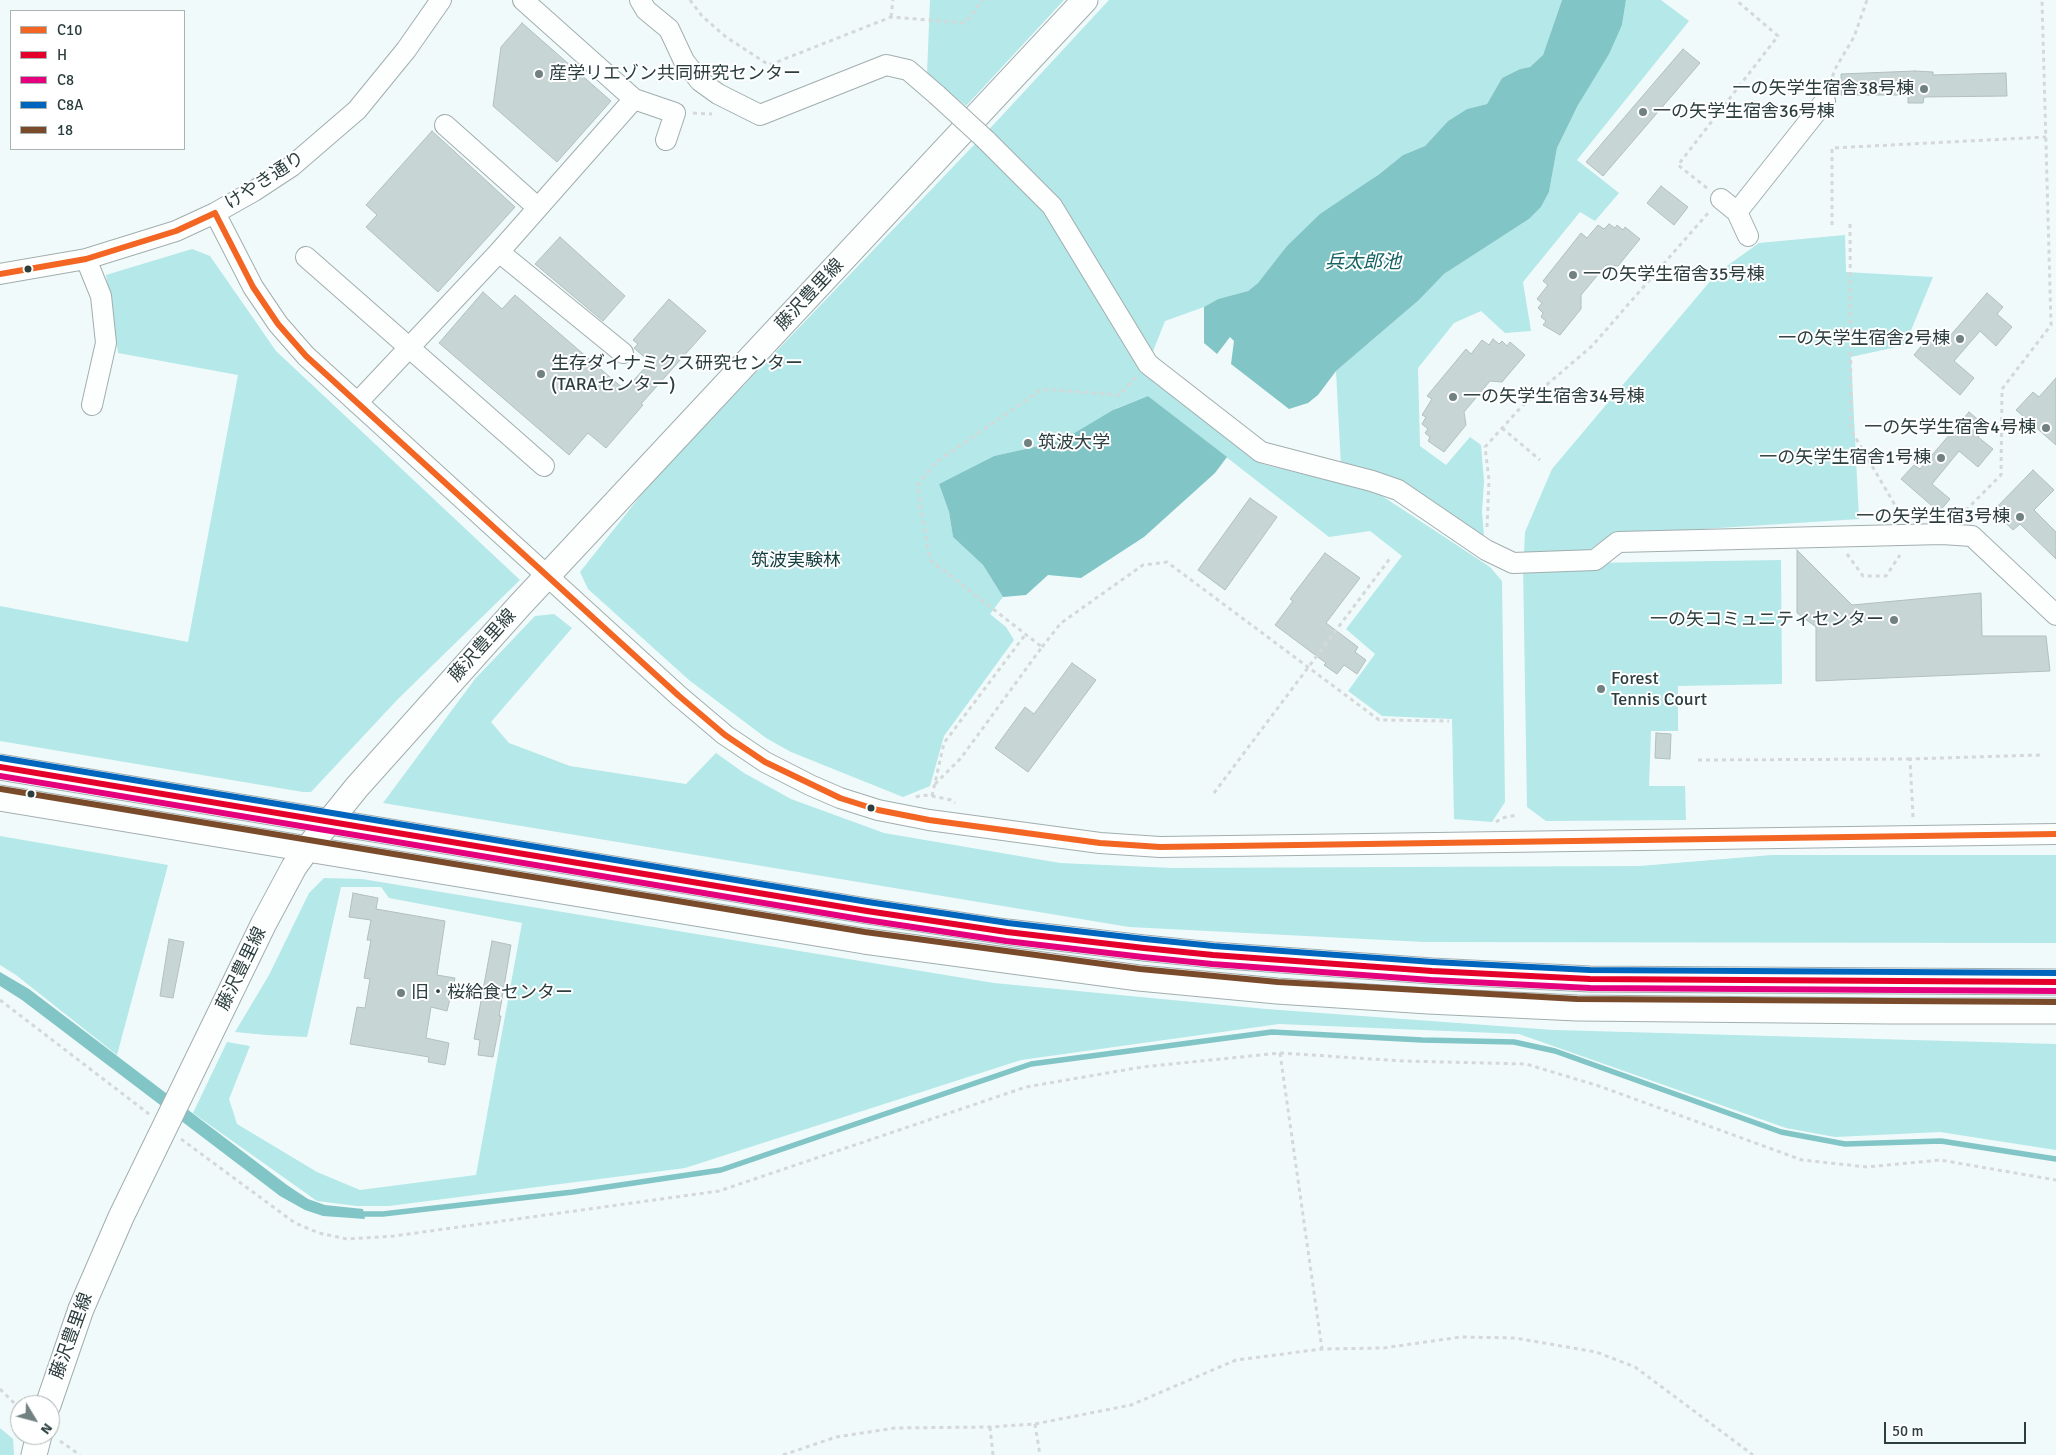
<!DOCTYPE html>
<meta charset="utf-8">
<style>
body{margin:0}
#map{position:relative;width:2056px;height:1455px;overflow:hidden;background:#f0fafa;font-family:Signika,sans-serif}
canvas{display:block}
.legend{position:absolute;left:10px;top:10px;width:175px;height:140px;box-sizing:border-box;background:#fff;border:1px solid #abb2b2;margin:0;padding:6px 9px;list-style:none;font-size:15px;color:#2c3e3e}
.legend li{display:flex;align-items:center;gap:10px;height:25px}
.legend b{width:25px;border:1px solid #abb2b2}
.north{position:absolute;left:10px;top:1395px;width:50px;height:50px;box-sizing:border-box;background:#fff;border:1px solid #abb2b2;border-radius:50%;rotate:127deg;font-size:14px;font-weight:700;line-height:20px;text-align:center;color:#2c3e3e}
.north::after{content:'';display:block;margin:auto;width:18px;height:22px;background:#718080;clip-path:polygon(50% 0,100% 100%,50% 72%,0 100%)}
.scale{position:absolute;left:1884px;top:1422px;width:142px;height:22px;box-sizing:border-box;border:2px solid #2c3e3e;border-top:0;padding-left:6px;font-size:15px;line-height:18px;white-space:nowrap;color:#2c3e3e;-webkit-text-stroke:4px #fff;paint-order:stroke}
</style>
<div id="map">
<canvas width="2056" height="1455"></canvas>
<ul class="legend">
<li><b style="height:6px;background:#f26522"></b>C10</li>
<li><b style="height:6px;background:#e4002b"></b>H</li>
<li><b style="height:6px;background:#e5007d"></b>C8</li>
<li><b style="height:6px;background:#0065bd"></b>C8A</li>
<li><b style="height:6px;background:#7a4b2a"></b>18</li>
</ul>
<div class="north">N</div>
<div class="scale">50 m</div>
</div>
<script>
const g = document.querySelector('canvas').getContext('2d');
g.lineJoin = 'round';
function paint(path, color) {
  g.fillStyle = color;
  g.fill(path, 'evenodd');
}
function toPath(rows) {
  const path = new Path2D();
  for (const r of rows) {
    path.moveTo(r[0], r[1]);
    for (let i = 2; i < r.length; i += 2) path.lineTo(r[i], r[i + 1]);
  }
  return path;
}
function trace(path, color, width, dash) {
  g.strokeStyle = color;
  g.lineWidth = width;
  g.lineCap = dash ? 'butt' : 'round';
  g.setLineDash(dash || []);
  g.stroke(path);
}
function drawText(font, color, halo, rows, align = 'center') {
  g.font = font + ' Signika,"Noto Sans JP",sans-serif';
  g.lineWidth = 4;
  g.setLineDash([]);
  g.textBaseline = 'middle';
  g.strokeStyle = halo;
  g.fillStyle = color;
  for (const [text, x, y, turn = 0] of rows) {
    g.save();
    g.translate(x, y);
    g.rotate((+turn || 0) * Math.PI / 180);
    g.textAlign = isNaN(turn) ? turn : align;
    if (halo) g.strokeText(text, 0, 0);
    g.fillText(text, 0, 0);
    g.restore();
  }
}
paint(toPath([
 [930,0,1064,0,966,106,927,74],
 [1109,0,1562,0,1543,55,1530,67,1520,69,1502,78,1487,104,1467,109,1448,121,1425,146,1403,155,1286,247,1258,283,1248,291,1218,299,1204,307,1165,321,1148,364,1152,376,1262,464,1376,492,1490,567,1502,581,1505,802,1492,822,1454,819,1452,719,1382,716,1348,691,1375,654,1346,629,1402,556,1370,531,1329,537,1148,396,1117,408,1061,441,994,456,939,484,949,512,953,537,983,565,1003,597,990,614,1006,627,1014,640,944,736,930,786,903,797,791,752,766,738,689,680,588,589,580,572,653,480,996,122],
 [1626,0,1661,0,1689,21,1577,160,1619,193,1595,221,1580,212,1523,282,1531,331,1505,333,1481,311,1454,323,1418,368,1420,446,1446,465,1470,437,1481,445,1484,481,1482,512,1484,536,1341,466,1336,371,1419,300,1444,274,1529,219,1541,207,1549,192,1557,148,1578,105,1622,25],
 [1845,235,1846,272,1933,277,1905,345,1851,357,1859,519,1610,535,1588,551,1524,554,1525,532,1552,469,1717,273,1759,243],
 [192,249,210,256,276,351,520,580,398,699,311,792,303,792,0,741,0,606,188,642,238,375,118,353,106,275],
 [1781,560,1782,684,1678,686,1678,731,1651,731,1649,786,1685,786,1686,820,1546,821,1527,807,1523,564],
 [554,614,572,628,491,722,509,743,570,766,686,784,716,753,744,773,791,799,884,833,1060,863,1172,868,1640,866,1772,855,2056,855,2056,943,1424,942,1129,927,383,803,475,679,535,616],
 [0,836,168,865,117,1055,16,975,0,965],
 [324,878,362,879,994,983,1266,1009,1554,1030,2056,1044,2056,1150,1940,1132,1835,1137,1786,1128,1519,1034,1279,1024,1021,1060,685,1168,389,1206,357,1206,317,1201,193,1113,227,1042,250,1046,229,1099,237,1124,317,1172,360,1190,476,1175,522,923,389,898,381,887,341,887,307,1037,266,1035,235,1032,269,975,309,893],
 [0,1428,13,1439,14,1455,0,1455]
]), '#b4e8e9');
paint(toPath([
 [1562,0,1626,0,1622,25,1609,54,1578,105,1557,148,1549,192,1541,207,1529,219,1444,274,1419,300,1336,371,1318,395,1308,403,1289,409,1231,364,1234,341,1230,337,1217,354,1204,343,1204,307,1218,299,1248,291,1258,283,1286,247,1320,214,1378,175,1403,155,1425,146,1448,121,1467,109,1487,104,1502,78,1520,69,1530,67,1543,55],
 [1148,396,1227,457,1215,473,1144,537,1081,578,1048,575,1026,595,1003,597,983,565,953,537,949,512,939,484,994,456,1061,441,1113,410],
 [0,972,29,989,287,1185,308,1199,325,1205,363,1209,365,1219,323,1216,305,1210,280,1196,22,1000,0,986]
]), '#81c5c6');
trace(toPath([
 [358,1214,383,1214,573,1192,721,1170,1031,1064,1272,1032,1422,1040,1514,1042,1555,1051,1781,1132,1845,1144,1941,1141,2056,1159]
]), '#81c5c6', 5.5);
const building = toPath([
 [522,23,611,101,557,162,493,106,501,47,522,23],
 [1683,49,1700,63,1603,176,1586,162,1683,49],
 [1915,71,1933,72,1933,75,2006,73,2007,96,1924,97,1923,103,1908,103,1908,95,1841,95,1841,74,1915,71],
 [432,131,515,207,438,292,366,227,377,215,366,205,432,131],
 [1661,186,1688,207,1674,225,1647,203,1661,186],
 [1609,224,1615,228,1617,225,1623,230,1625,227,1640,239,1618,266,1606,265,1581,295,1581,309,1560,335,1543,325,1546,321,1541,317,1543,313,1538,308,1542,303,1537,299,1548,285,1543,281,1581,233,1587,238,1598,225,1604,229,1609,224],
 [560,237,625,296,603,321,535,264,560,237],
 [483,292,502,309,515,295,625,390,650,362,634,348,638,344,633,340,669,299,706,331,641,404,643,405,606,448,588,433,569,455,439,343,483,292],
 [1987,293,2003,307,1997,314,2012,327,1996,346,1980,331,1954,361,1974,378,1960,395,1914,355,1931,334,1943,344,1987,293],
 [1493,339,1499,344,1502,341,1507,346,1510,342,1525,355,1502,382,1490,381,1464,412,1466,425,1444,452,1428,441,1430,437,1425,433,1428,429,1422,424,1426,417,1422,415,1432,399,1427,396,1466,349,1471,354,1482,340,1489,345,1493,339],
 [2056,378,2056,445,2016,410,2033,392,2039,397,2056,378],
 [1969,412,1987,427,1978,437,1993,449,1978,467,1959,451,1932,484,1950,499,1939,512,1901,479,1914,465,1920,469,1969,412],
 [2033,470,2054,490,2034,510,2056,532,2056,559,2020,524,2013,530,1993,511,2033,470],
 [1250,498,1277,517,1225,590,1198,570,1250,498],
 [1797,550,1852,605,1981,593,1982,636,2046,636,2050,671,1816,681,1816,627,1797,613,1797,550],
 [1325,553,1360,578,1326,623,1358,647,1355,652,1366,660,1357,674,1344,665,1337,674,1324,665,1326,663,1275,625,1293,601,1290,599,1325,553],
 [1072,663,1096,680,1028,772,995,748,1025,707,1034,714,1072,663],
 [1656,733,1671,734,1670,759,1655,758,1656,733],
 [353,893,378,898,376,909,445,921,437,975,455,978,447,1011,431,1007,426,1038,449,1043,445,1065,428,1062,429,1057,350,1044,357,1007,365,1008,370,979,364,978,371,940,367,940,371,920,349,917,353,893],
 [169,939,184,942,173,998,160,996,169,939],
 [492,941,511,945,499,1016,501,1016,493,1057,478,1055,480,1040,474,1039,492,941]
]);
paint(building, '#c8d5d5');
trace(building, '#b2bfbf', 1);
const minor = toPath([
 [523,0,634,99,675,113,666,140],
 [640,0,646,10,669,29,684,61,700,81,718,94,760,115,886,65,908,70,937,95],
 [445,125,537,207],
 [986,140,1052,206,1148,364,1261,452,1372,481,1398,490,1486,550,1513,563,1595,560,1618,542,1942,534,1972,536,2056,615],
 [1721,199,1737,212,1748,236],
 [1737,212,1825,101],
 [215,213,253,287,278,324,306,356,679,696,725,735,765,762,810,785,840,798,878,810,929,820,1100,843,1160,847,2056,834],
 [499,252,623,353],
 [306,257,544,466],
 [86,259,101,296,106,343,92,405],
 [0,274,86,259,176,231,215,213,254,191,292,166,357,110,406,50,441,0],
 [357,403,499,252,634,99]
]);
const major = toPath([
 [0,767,867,911,1007,932,1144,948,1213,955,1432,971,1590,979,2056,982],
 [0,798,864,941,1139,978,1277,991,1428,1001,1577,1008,1889,1011,2056,1011],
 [48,1405,81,1309,121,1217,264,923,294,867,307,849,357,787,520,605,1085,0],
 [34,1455,39,1435]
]);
trace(minor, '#a2aeae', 22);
trace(major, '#a2aeae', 27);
trace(toPath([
 [690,0,702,16,726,37,769,65,891,17,965,23,983,0],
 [891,17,893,0],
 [1830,84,1835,69,1854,37,1867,0],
 [693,113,712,114],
 [1707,188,1678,165,1778,36,1736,0],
 [1850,224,1851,430,1902,517],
 [1832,225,1832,148,2046,137],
 [1502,428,1540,460],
 [1960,516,2001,475,2002,389,2051,325,2042,0],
 [1487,527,1489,480,1485,447,1523,405,1592,346,1708,213],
 [1847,554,1863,576,1886,576,1900,555],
 [1042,647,1061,623,1143,565,1167,562,1379,720,1449,721],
 [1698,760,1910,759],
 [935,784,961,758,1042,647,930,560,917,486,935,463,1042,389,1119,395,1136,377],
 [1214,793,1391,557],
 [932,796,944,743,1025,635],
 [916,797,922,795,932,796,951,800,955,803],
 [1913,817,1910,759,2040,755],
 [1496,822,1502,818,1517,815],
 [0,1000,149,1114],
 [1280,1053,1322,1349],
 [181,1139,295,1223,319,1233,347,1239,394,1236,719,1191,1026,1087,1142,1067,1280,1053,1403,1061,1526,1064,1599,1086,1802,1160,1867,1167,1940,1160,2056,1180],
 [0,1389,20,1409],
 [1035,1424,1040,1455],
 [990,1427,993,1455],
 [60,1441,80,1455],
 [783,1455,836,1437,895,1428,990,1427,1035,1424,1131,1405,1236,1360,1322,1349,1383,1348,1461,1337,1515,1338,1596,1352,1635,1367,1753,1455]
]), '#d5d8d8', 3, [4, 4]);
trace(minor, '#fdfefe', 20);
trace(major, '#fdfefe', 25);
const minorBridge = toPath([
 [937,95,986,140]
]);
trace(minorBridge, '#a2aeae', 22, []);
trace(minorBridge, '#fdfefe', 20);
trace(toPath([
 [215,213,253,287,278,324,306,356,679,696,725,735,765,762,840,798,878,810,929,820,1100,843,1160,847,2056,834],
 [0,274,86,259,176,231,215,213]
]), '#f26522', 6);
trace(toPath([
 [0,767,867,911,1007,932,1144,948,1213,955,1432,971,1590,979,2056,982]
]), '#e4002b', 6);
trace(toPath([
 [0,776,866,920,1006,941,1143,957,1212,964,1431,980,1590,988,2056,991]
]), '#e5007d', 6);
trace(toPath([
 [1,758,868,902,1008,923,1145,939,1214,946,1433,962,1590,970,2056,973]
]), '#0065bd', 6);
trace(toPath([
 [1,789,865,932,1140,969,1278,982,1577,999,2056,1002]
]), '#7a4b2a', 6);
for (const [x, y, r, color] of [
 [539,74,5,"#718080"],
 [1924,89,5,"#718080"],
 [1643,112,5,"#718080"],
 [28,269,4.5,"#2c3e3e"],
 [1573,275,5,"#718080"],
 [1960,339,5,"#718080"],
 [541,374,5,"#718080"],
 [1453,397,5,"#718080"],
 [2046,428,5,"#718080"],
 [1028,443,5,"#718080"],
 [1941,458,5,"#718080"],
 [2020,517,5,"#718080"],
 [1894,620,5,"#718080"],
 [1601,689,5,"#718080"],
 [31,794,4.5,"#2c3e3e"],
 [871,808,4.5,"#2c3e3e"],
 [401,993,5,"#718080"]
]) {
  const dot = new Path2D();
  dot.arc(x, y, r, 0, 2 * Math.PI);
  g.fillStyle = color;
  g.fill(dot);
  trace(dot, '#fff', 2);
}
drawText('18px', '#2c3e3e', '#fff', [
 ["産学リエゾン共同研究センター",549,74],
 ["一の矢学生宿舎38号棟",1914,89,"right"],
 ["一の矢学生宿舎36号棟",1653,112],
 ["一の矢学生宿舎35号棟",1583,275],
 ["一の矢学生宿舎2号棟",1950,339,"right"],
 ["生存ダイナミクス研究センター",551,364],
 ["(TARAセンター)",551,385],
 ["一の矢学生宿舎34号棟",1463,397],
 ["一の矢学生宿舎4号棟",2036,428,"right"],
 ["筑波大学",1038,443],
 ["一の矢学生宿舎1号棟",1931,458,"right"],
 ["一の矢学生宿3号棟",2010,517,"right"],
 ["一の矢コミュニティセンター",1884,620,"right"],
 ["Forest",1611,679],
 ["Tennis Court",1611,700],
 ["旧・桜給食センター",411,993]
], 'left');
drawText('18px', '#2c3e3e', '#fff', [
 ["けやき通り",265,181,-33],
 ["藤沢豊里線",810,295,-47],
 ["藤沢豊里線",483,646,-48],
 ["藤沢豊里線",242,969,-64],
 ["藤沢豊里線",72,1336,-70]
]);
drawText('18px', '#154041', '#fff', [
 ["筑波実験林",796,561]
]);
drawText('italic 19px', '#156363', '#fff', [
 ["兵太郎池",1363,263]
]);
</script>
